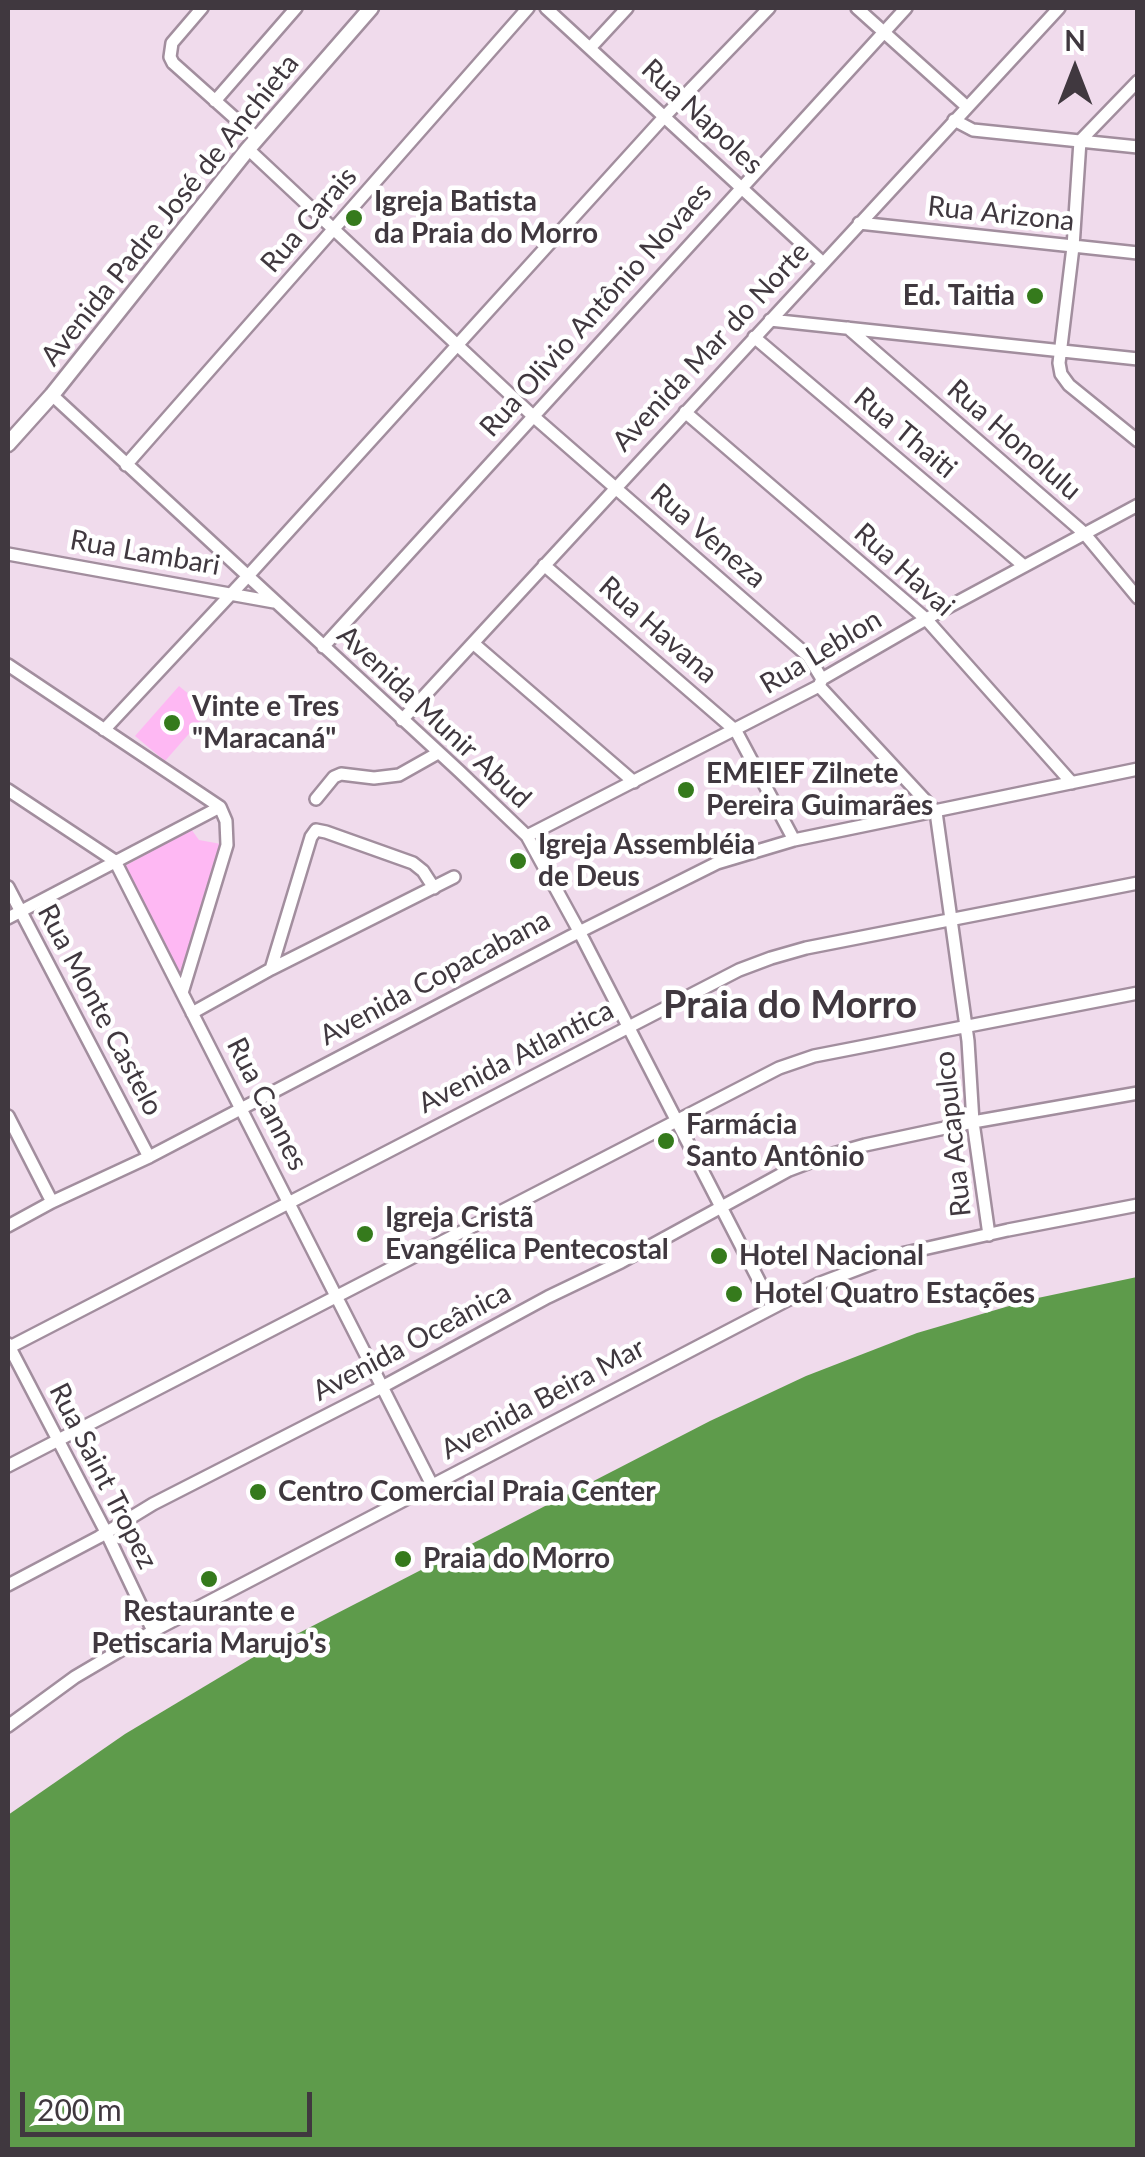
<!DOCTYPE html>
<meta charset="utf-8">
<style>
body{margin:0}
#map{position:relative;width:1145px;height:2157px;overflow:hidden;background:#f0dbec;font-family:Lato,sans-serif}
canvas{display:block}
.frame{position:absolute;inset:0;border:10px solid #40383f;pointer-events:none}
.north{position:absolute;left:1025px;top:20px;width:100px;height:100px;-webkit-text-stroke:8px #fff;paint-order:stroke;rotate:0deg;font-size:28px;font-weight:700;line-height:40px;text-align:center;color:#40383f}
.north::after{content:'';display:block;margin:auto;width:35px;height:45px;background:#40383f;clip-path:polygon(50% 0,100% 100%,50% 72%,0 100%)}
.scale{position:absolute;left:20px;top:2092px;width:292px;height:45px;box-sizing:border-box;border:5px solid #40383f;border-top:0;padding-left:12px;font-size:30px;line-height:35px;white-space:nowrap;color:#40383f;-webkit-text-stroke:8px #fff;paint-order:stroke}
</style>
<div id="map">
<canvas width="1145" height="2157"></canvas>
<div class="frame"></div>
<div class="north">N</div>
<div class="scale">200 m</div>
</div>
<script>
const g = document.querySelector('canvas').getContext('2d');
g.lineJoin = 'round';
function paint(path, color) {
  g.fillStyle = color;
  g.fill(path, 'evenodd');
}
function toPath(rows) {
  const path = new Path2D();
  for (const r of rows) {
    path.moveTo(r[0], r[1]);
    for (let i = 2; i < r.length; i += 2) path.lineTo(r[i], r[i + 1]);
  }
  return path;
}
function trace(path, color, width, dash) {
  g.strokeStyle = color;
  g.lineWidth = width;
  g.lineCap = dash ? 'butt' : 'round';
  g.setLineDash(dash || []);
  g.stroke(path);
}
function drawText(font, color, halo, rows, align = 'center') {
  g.font = font + ' Lato,sans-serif';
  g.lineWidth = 9;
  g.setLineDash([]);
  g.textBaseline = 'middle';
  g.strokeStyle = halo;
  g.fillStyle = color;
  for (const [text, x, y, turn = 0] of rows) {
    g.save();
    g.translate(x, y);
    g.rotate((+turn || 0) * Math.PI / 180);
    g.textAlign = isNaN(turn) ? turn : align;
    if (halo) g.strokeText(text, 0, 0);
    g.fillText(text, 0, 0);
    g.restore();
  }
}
paint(toPath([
 [179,686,209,711,165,761,135,736],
 [191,829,199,840,221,844,182,978,123,867]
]), '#feb8f3');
paint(toPath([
 [1137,1277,1137,2149,8,2149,8,1815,125,1734,262,1652,710,1421,806,1376,917,1333,1033,1299]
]), '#5e9b4b');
const minor = toPath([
 [202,8,172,43,170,57,173,63,257,138],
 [546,8,823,263],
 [857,8,966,106],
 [590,48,627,8],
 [1138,81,1080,141,1073,247,1059,363,1061,374,1069,385,1138,441],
 [215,101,296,8],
 [954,120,973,130,1138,147],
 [248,149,533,416,808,656,822,679],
 [859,223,1138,253],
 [770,320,1138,359],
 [848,328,1084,533,1138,598],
 [754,337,1024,566],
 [52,395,459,771,527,836,579,931,772,1306],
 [685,412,926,619,1072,783],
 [126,465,528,8],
 [8,554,274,602],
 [544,565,736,731,794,840],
 [473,643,634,782],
 [323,647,906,8],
 [8,665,220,807],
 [819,686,936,812,968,1041,973,1122,989,1235],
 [402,720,1059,8],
 [104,730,247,577,665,116,769,8],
 [8,790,115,861,432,1485],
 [316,799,334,777,341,774,374,778,399,775,438,753],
 [527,836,819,686,822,679,926,619,1138,505],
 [8,887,149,1157],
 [8,918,220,807],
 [271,969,311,837,316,830,326,832,413,863,423,871,434,888],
 [182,993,227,845,226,821,220,807],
 [192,1013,271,969,454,877],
 [8,1116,52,1202],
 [8,1226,52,1202,149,1157,569,937,717,863,794,840,1138,769],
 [8,1344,106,1532,153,1631],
 [8,1348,739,970,771,958,806,948,1138,883],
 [8,1466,779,1068,814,1056,1138,993],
 [8,1585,99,1537,153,1504,382,1387,548,1297,621,1262,789,1170,826,1156,865,1145,973,1122,1138,1093],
 [8,1726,75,1677,153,1631,818,1284,892,1256,1008,1230,1138,1205]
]);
const major = toPath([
 [8,444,52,395,248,149,371,8]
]);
trace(minor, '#a28e9e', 16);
trace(major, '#a28e9e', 19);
trace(minor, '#fff', 11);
trace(major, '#fff', 14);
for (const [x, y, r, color] of [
 [354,218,10,"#357a1c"],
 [1035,296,10,"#357a1c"],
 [172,723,10,"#357a1c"],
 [686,790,10,"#357a1c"],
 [518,861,10,"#357a1c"],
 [666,1141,10,"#357a1c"],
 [365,1234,10,"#357a1c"],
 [719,1256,10,"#357a1c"],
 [734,1294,10,"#357a1c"],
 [258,1492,10,"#357a1c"],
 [403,1559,10,"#357a1c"],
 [209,1579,10,"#357a1c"]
]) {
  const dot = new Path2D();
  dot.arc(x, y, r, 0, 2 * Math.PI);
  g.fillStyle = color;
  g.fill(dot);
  trace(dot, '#fff', 4);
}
drawText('28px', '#40383f', '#fff', [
 ["Rua Napoles",702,117,43],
 ["Avenida Padre José de Anchieta",170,210,-51],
 ["Rua Arizona",1001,214,6],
 ["Rua Carais",309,220,-49],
 ["Rua Olivio Antônio Novaes",596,310,-48],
 ["Avenida Mar do Norte",711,347,-47],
 ["Rua Thaiti",905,433,40],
 ["Rua Honolulu",1014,440,41],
 ["Rua Veneza",708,536,41],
 ["Rua Lambari",145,553,10],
 ["Rua Havai",904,570,42],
 ["Rua Havana",658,630,41],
 ["Rua Leblon",821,652,-31],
 ["Avenida Munir Abud",434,717,43],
 ["Avenida Copacabana",435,978,-28],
 ["Rua Monte Castelo",100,1010,62],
 ["Avenida Atlantica",516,1057,-27],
 ["Rua Cannes",267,1104,63],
 ["Rua Acapulco",953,1134,-96],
 ["Avenida Oceânica",412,1342,-28],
 ["Avenida Beira Mar",543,1399,-28],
 ["Rua Saint Tropez",103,1476,63]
]);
drawText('bold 28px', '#40383f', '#fff', [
 ["Igreja Batista",374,202],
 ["da Praia do Morro",374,234],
 ["Ed. Taitia",1015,296,"right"],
 ["Vinte e Tres",192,707],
 ["\"Maracaná\"",192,739],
 ["EMEIEF Zilnete",706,774],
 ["Pereira Guimarães",706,806],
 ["Igreja Assembléia",538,845],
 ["de Deus",538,877],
 ["Farmácia",686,1125],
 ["Santo Antônio",686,1157],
 ["Igreja Cristã",385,1218],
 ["Evangélica Pentecostal",385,1250],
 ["Hotel Nacional",739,1256],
 ["Hotel Quatro Estações",754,1294],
 ["Centro Comercial Praia Center",278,1492],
 ["Praia do Morro",423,1559],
 ["Restaurante e",209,1612,"center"],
 ["Petiscaria Marujo's",209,1644,"center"]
], 'left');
drawText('bold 38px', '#40383f', '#fff', [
 ["Praia do Morro",790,1006]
]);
</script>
